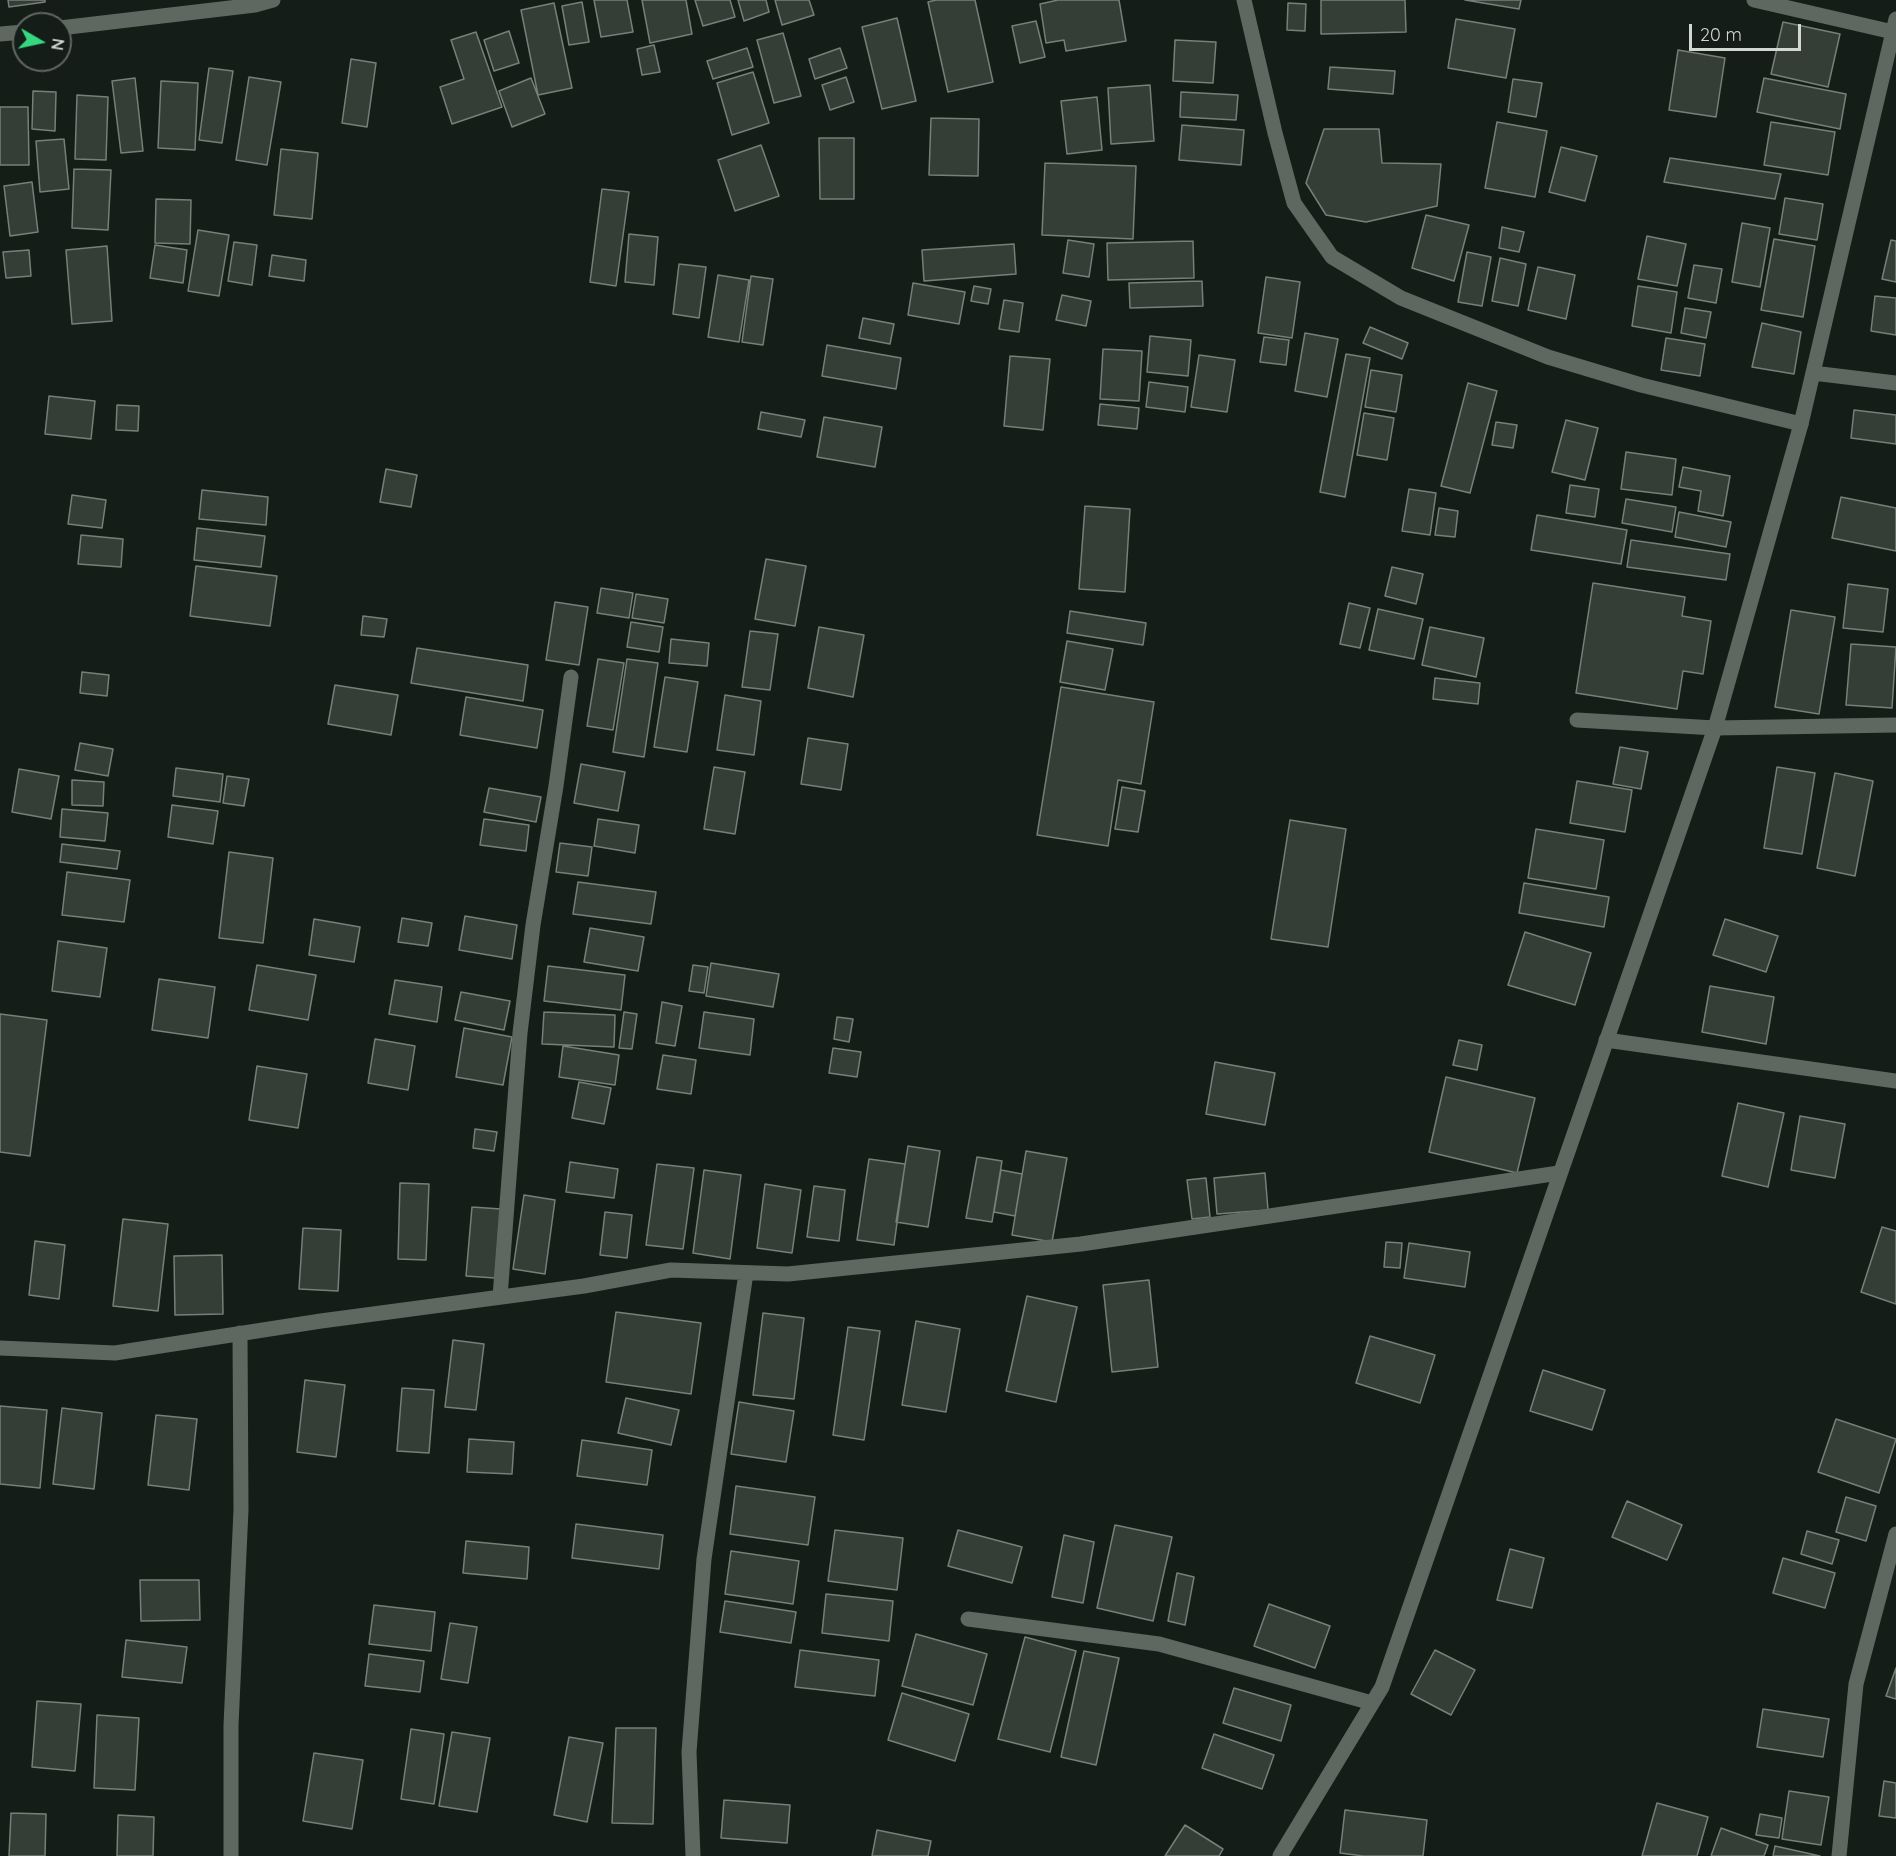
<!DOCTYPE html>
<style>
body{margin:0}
#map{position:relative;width:1896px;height:1856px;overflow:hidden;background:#151d18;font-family:Quicksand,sans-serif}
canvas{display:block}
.north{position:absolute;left:12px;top:12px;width:60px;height:60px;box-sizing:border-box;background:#151d18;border:2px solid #606762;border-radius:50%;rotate:99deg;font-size:16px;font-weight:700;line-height:24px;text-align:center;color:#d1d7d2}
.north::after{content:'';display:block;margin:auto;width:21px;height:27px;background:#35d881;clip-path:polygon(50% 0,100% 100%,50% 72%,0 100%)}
.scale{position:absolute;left:1689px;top:24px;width:112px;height:27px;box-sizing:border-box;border:3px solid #d1d7d2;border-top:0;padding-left:8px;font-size:18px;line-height:21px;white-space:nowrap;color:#d1d7d2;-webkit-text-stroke:4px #151d18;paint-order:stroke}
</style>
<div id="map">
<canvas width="1896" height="1856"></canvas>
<div class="north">N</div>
<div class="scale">20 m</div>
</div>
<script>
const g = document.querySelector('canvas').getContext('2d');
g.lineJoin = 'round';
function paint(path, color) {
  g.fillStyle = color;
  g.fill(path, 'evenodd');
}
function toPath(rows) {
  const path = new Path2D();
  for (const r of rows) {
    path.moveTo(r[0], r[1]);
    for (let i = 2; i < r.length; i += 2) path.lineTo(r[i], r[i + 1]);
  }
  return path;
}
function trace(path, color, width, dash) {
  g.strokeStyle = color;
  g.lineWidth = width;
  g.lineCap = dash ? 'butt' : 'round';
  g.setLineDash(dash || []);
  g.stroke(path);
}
const building = toPath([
 [8,0,45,0,45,2,9,7,8,0],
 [594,0,627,0,633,32,601,37,594,0],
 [642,0,686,0,692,34,650,43,642,0],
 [695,0,730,0,735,17,703,26,695,0],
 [738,0,766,0,769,12,744,21,738,0],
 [775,0,809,0,814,15,782,25,775,0],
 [936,0,975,0,993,82,948,92,928,2,936,0],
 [1058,0,1119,0,1126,41,1066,51,1064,40,1046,43,1040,4,1058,0],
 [1321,0,1405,0,1406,32,1321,34,1321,0],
 [1465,0,1521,0,1519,9,1465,0],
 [582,2,589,42,569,45,562,6,582,2],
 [554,3,572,88,538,95,521,10,554,3],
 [1288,3,1306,4,1305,31,1287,30,1288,3],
 [897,18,916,101,882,109,862,27,897,18],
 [1456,19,1515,29,1506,78,1448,68,1456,19],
 [1036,21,1045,57,1020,63,1012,26,1036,21],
 [1783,22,1840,34,1828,87,1771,74,1783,22],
 [509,31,519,63,494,71,484,40,509,31],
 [476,32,502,107,452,124,440,87,464,79,451,40,476,32],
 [783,33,801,96,774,103,757,40,783,33],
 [1175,40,1216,42,1213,83,1173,81,1175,40],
 [654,45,660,72,642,75,637,49,654,45],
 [747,48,753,67,713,79,707,61,747,48],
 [840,48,847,68,815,79,809,59,840,48],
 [1678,50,1725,58,1716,117,1669,110,1678,50],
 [351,59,376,63,367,127,342,123,351,59],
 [1330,67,1395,71,1393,94,1328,89,1330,67],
 [209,68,233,71,222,143,199,140,209,68],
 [753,72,769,123,732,135,717,83,753,72],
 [249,77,281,82,267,165,236,160,249,77],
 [846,77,854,102,830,110,822,85,846,77],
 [135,78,143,151,121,153,112,81,135,78],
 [531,78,545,114,512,127,499,91,531,78],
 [1764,78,1846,94,1840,129,1757,112,1764,78],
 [1513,79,1542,83,1536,117,1508,112,1513,79],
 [161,81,198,83,195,150,158,148,161,81],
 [1150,85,1154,141,1111,144,1108,88,1150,85],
 [33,91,56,92,55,131,32,129,33,91],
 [1181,92,1238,95,1236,120,1180,117,1181,92],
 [77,95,108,97,106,160,75,159,77,95],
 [1097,97,1102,150,1067,154,1061,101,1097,97],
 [0,107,28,107,29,165,0,165,0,107],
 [931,118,979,119,978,176,929,175,931,118],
 [1497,122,1547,131,1535,197,1485,188,1497,122],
 [1771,122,1835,132,1828,175,1764,165,1771,122],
 [1182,125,1244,130,1241,165,1179,160,1182,125],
 [1324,129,1379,129,1382,163,1441,164,1437,206,1366,222,1326,215,1306,183,1324,129],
 [819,138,854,138,854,199,820,199,819,138],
 [64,139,69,189,40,192,36,141,64,139],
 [761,145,779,196,735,211,718,160,761,145],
 [1561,147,1597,156,1585,201,1549,192,1561,147],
 [281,149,318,153,312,219,274,215,281,149],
 [1670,158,1781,174,1775,199,1664,182,1670,158],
 [1045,163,1136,166,1133,239,1042,235,1045,163],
 [74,169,111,170,108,230,72,228,74,169],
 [32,182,38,232,10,236,4,186,32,182],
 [602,189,629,192,616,286,590,282,602,189],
 [1785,198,1823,204,1817,240,1779,234,1785,198],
 [156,199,191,200,190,244,155,243,156,199],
 [1426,215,1469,225,1454,281,1412,268,1426,215],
 [1742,223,1770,228,1760,287,1732,282,1742,223],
 [1502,227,1524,232,1519,252,1499,248,1502,227],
 [198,230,229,235,219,296,188,291,198,230],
 [629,234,658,237,654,285,625,282,629,234],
 [1647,236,1686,244,1677,286,1638,279,1647,236],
 [1774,239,1815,246,1803,317,1761,310,1774,239],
 [1068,240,1094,244,1089,277,1063,273,1068,240],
 [1891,240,1896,241,1896,282,1882,279,1891,240],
 [1193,241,1194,278,1108,280,1107,243,1193,241],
 [234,242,257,245,252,285,228,281,234,242],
 [1014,244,1016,274,924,281,922,250,1014,244],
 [155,245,187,250,183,283,150,278,155,245],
 [107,246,112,321,72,324,66,250,107,246],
 [29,250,31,276,6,278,3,252,29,250],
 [1467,252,1491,257,1482,306,1458,302,1467,252],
 [272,255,306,260,304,281,269,276,272,255],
 [1500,258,1526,264,1518,306,1492,301,1500,258],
 [679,264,706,267,699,318,673,314,679,264],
 [1694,265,1722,269,1716,303,1688,298,1694,265],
 [1538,267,1575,275,1566,319,1528,310,1538,267],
 [718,275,749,280,739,342,708,337,718,275],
 [751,276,773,279,763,345,742,342,751,276],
 [1266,277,1300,282,1292,338,1258,333,1266,277],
 [1202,281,1203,306,1130,308,1129,283,1202,281],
 [913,283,965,292,959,324,908,315,913,283],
 [974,286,991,289,988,304,971,301,974,286],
 [1638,286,1677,292,1671,333,1632,326,1638,286],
 [1062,295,1091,301,1086,326,1056,320,1062,295],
 [1875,296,1896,298,1896,335,1871,331,1875,296],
 [1004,300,1023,303,1019,332,999,329,1004,300],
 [1685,308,1711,312,1706,338,1681,333,1685,308],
 [863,318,894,324,890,344,859,338,863,318],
 [1762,323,1801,332,1794,374,1752,367,1762,323],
 [1370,327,1408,343,1402,359,1363,343,1370,327],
 [1305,333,1338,339,1327,397,1295,391,1305,333],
 [1150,336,1191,340,1188,376,1147,372,1150,336],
 [1264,337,1289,340,1286,365,1260,362,1264,337],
 [1666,338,1705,344,1700,376,1661,370,1666,338],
 [827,345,901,358,896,389,822,376,827,345],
 [1103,349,1142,351,1139,401,1100,399,1103,349],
 [1346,354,1370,358,1345,497,1320,492,1346,354],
 [1199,355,1235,360,1227,412,1191,407,1199,355],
 [1010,356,1050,359,1043,430,1004,426,1010,356],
 [1371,370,1402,375,1396,412,1365,407,1371,370],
 [1149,382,1188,387,1185,412,1146,407,1149,382],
 [1468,383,1497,391,1470,493,1441,486,1468,383],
 [49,396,95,401,91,439,45,434,49,396],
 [1100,404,1139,408,1137,429,1098,425,1100,404],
 [117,405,139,406,138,431,116,430,117,405],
 [1854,410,1896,415,1896,444,1851,438,1854,410],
 [761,412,805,420,801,437,758,429,761,412],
 [1364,413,1394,418,1387,460,1357,455,1364,413],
 [824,417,882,427,875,467,817,457,824,417],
 [1566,420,1598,428,1585,480,1552,472,1566,420],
 [1496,422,1517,425,1513,448,1492,445,1496,422],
 [1626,452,1676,459,1672,495,1621,489,1626,452],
 [1683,467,1730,476,1723,516,1698,511,1701,491,1679,487,1683,467],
 [386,469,417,475,411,507,380,502,386,469],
 [1570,485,1599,489,1595,517,1566,513,1570,485],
 [1409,489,1436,493,1430,535,1402,531,1409,489],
 [202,490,268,497,266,525,199,519,202,490],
 [72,495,106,500,102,528,68,524,72,495],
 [1841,497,1896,508,1896,551,1832,538,1841,497],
 [1626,499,1676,507,1672,532,1622,523,1626,499],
 [1085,506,1130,509,1125,592,1079,589,1085,506],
 [1439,508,1458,511,1455,537,1435,535,1439,508],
 [1679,512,1731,522,1726,547,1675,537,1679,512],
 [1537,515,1627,530,1621,564,1531,550,1537,515],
 [197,528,265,536,261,567,194,560,197,528],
 [81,535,123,539,121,567,78,564,81,535],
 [1631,540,1730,554,1726,580,1627,567,1631,540],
 [766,559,806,566,795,626,755,619,766,559],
 [196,566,277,576,270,626,190,616,196,566],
 [1392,567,1423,574,1416,604,1385,596,1392,567],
 [1593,583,1685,597,1682,616,1711,621,1703,674,1683,671,1677,709,1576,693,1593,583],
 [1848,584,1888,589,1883,632,1843,628,1848,584],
 [601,588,633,593,629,618,597,613,601,588],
 [636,594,668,599,664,623,632,618,636,594],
 [555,602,588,607,579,665,546,660,555,602],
 [1349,603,1370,608,1360,648,1340,644,1349,603],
 [1378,609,1423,619,1414,659,1369,650,1378,609],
 [1791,610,1835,617,1819,714,1775,707,1791,610],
 [1070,611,1146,623,1143,645,1067,633,1070,611],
 [363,616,387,619,384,637,361,635,363,616],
 [631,622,663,627,659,652,627,647,631,622],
 [819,627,864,635,853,697,808,688,819,627],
 [1430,627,1484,638,1476,677,1422,665,1430,627],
 [750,631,778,634,770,690,742,687,750,631],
 [671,639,709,643,707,666,669,663,671,639],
 [1067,641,1113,649,1105,690,1060,682,1067,641],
 [1851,644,1896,647,1892,708,1846,705,1851,644],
 [417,648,528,665,523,701,411,683,417,648],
 [598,659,624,663,613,730,587,726,598,659],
 [627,659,658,663,644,757,613,752,627,659],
 [82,672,109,675,107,696,80,693,82,672],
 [665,677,698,682,687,752,654,747,665,677],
 [1435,678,1480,683,1478,704,1433,699,1435,678],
 [335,685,398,695,391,735,328,724,335,685],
 [1061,687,1154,702,1141,784,1118,780,1108,846,1037,835,1061,687],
 [725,695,761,701,754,755,717,750,725,695],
 [466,697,543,710,537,748,460,735,466,697],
 [808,738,848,744,841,790,801,784,808,738],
 [80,743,113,749,108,776,75,770,80,743],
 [1620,747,1648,752,1641,789,1613,784,1620,747],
 [581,764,625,772,618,811,574,803,581,764],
 [714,767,745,772,735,834,704,829,714,767],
 [1777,767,1815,773,1802,854,1764,848,1777,767],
 [176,768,223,774,220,802,173,796,176,768],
 [19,769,59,776,51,819,12,812,19,769],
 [1835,773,1873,781,1855,876,1817,868,1835,773],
 [227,776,249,779,244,806,223,803,227,776],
 [72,780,104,782,103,806,72,805,72,780],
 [1577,781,1632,790,1625,832,1570,823,1577,781],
 [1122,787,1145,791,1138,832,1115,829,1122,787],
 [489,788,541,797,536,822,484,812,489,788],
 [172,805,218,811,213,844,168,837,172,805],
 [62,809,108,813,105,841,60,837,62,809],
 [484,819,529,825,526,851,480,845,484,819],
 [598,819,639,825,635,853,594,846,598,819],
 [1290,820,1346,829,1328,947,1271,939,1290,820],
 [1536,829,1604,840,1596,889,1528,878,1536,829],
 [560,843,592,847,588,876,556,872,560,843],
 [62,844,120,851,117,869,60,862,62,844],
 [229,852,273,858,263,943,219,938,229,852],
 [67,872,130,880,124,922,62,915,67,872],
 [578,882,656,892,651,924,573,914,578,882],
 [1524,883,1609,897,1604,927,1519,913,1524,883],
 [465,916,517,925,512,959,459,950,465,916],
 [402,918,432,923,428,946,398,942,402,918],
 [314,919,360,927,354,962,309,955,314,919],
 [1725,919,1778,936,1766,972,1713,955,1725,919],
 [590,928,644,937,638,971,584,962,590,928],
 [1525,932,1591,953,1575,1005,1508,985,1525,932],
 [58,941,107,948,100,997,52,991,58,941],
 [711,963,779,974,773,1007,706,996,711,963],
 [257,965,316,975,308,1020,249,1010,257,965],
 [693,965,708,967,704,993,689,991,693,965],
 [548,966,625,975,621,1010,544,1001,548,966],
 [159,979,215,987,208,1038,152,1030,159,979],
 [395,980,442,987,437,1022,389,1014,395,980],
 [1710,986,1774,997,1766,1044,1702,1032,1710,986],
 [461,992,510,1001,504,1030,455,1020,461,992],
 [662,1002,682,1006,675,1046,656,1043,662,1002],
 [544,1012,615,1015,614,1047,542,1044,544,1012],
 [624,1012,637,1014,632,1049,619,1048,624,1012],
 [704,1012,754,1019,750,1055,699,1048,704,1012],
 [0,1014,47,1020,30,1156,0,1152,0,1014],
 [837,1017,853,1019,849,1042,834,1039,837,1017],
 [464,1028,512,1037,503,1085,456,1077,464,1028],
 [375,1039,415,1046,408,1090,368,1083,375,1039],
 [1459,1040,1482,1045,1477,1070,1453,1065,1459,1040],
 [563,1046,619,1055,615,1085,559,1077,563,1046],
 [833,1048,861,1052,857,1077,829,1073,833,1048],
 [663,1055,696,1060,691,1094,657,1089,663,1055],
 [1215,1062,1275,1073,1265,1125,1206,1114,1215,1062],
 [257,1066,307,1074,298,1128,249,1120,257,1066],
 [1446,1077,1535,1098,1517,1173,1429,1152,1446,1077],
 [579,1082,611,1088,604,1124,572,1118,579,1082],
 [1738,1103,1784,1113,1768,1187,1722,1176,1738,1103],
 [1800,1116,1845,1124,1835,1178,1791,1170,1800,1116],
 [475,1129,497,1132,494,1151,473,1148,475,1129],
 [908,1146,940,1151,928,1227,896,1222,908,1146],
 [1026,1151,1067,1158,1052,1242,1012,1235,1026,1151],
 [977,1157,1002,1161,992,1222,966,1218,977,1157],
 [869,1159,905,1164,894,1245,857,1240,869,1159],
 [570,1162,618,1169,614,1198,566,1192,570,1162],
 [657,1164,694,1168,683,1249,646,1245,657,1164],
 [704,1170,741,1175,730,1259,693,1253,704,1170],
 [1001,1170,1022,1174,1015,1216,994,1212,1001,1170],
 [1265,1173,1268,1210,1217,1214,1214,1178,1265,1173],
 [1206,1178,1210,1217,1192,1219,1187,1180,1206,1178],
 [400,1183,429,1184,426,1260,398,1259,400,1183],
 [765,1184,801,1190,792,1253,757,1248,765,1184],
 [814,1186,845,1190,839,1241,807,1237,814,1186],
 [524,1195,555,1200,545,1274,513,1269,524,1195],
 [472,1207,501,1209,495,1278,466,1276,472,1207],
 [605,1212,632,1215,627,1258,600,1255,605,1212],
 [123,1219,168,1224,158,1311,113,1306,123,1219],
 [1882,1227,1896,1231,1896,1304,1861,1292,1882,1227],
 [303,1228,341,1230,338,1291,299,1289,303,1228],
 [35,1241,65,1245,59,1299,29,1295,35,1241],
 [1386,1242,1402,1243,1400,1268,1384,1267,1386,1242],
 [1409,1243,1470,1252,1465,1287,1404,1278,1409,1243],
 [222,1255,223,1314,175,1315,174,1256,222,1255],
 [1149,1280,1158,1367,1112,1372,1103,1285,1149,1280],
 [1027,1296,1077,1307,1056,1402,1006,1391,1027,1296],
 [616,1312,701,1323,691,1394,606,1382,616,1312],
 [763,1313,804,1318,794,1399,753,1395,763,1313],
 [916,1321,960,1329,946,1412,902,1405,916,1321],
 [848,1327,880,1331,864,1440,833,1435,848,1327],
 [1370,1336,1435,1355,1420,1403,1356,1383,1370,1336],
 [453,1340,484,1344,476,1410,445,1407,453,1340],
 [1543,1370,1605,1390,1592,1430,1530,1411,1543,1370],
 [305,1380,345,1385,336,1457,297,1452,305,1380],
 [402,1388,434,1390,429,1453,397,1451,402,1388],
 [626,1398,679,1410,671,1445,618,1433,626,1398],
 [739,1402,794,1411,786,1462,731,1454,739,1402],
 [0,1406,47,1410,40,1488,0,1484,0,1406],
 [62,1408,102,1413,94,1489,53,1484,62,1408],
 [156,1415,197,1419,189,1490,148,1485,156,1415],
 [1836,1419,1896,1439,1879,1493,1818,1472,1836,1419],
 [469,1439,514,1442,512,1474,467,1472,469,1439],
 [582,1440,652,1450,647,1485,577,1476,582,1440],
 [736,1486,815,1497,808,1545,730,1534,736,1486],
 [1846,1497,1876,1506,1866,1541,1836,1532,1846,1497],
 [1627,1501,1682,1525,1667,1560,1612,1537,1627,1501],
 [576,1524,663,1535,659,1569,572,1558,576,1524],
 [1115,1525,1172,1537,1153,1621,1097,1608,1115,1525],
 [835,1530,903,1538,897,1590,828,1581,835,1530],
 [958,1530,1022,1547,1012,1583,948,1566,958,1530],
 [1807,1531,1839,1540,1832,1564,1801,1554,1807,1531],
 [1064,1535,1094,1542,1083,1603,1052,1597,1064,1535],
 [466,1541,529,1547,527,1579,463,1573,466,1541],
 [1510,1549,1544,1558,1532,1608,1497,1600,1510,1549],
 [731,1551,799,1561,793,1604,725,1594,731,1551],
 [1783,1558,1835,1573,1825,1608,1773,1593,1783,1558],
 [1177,1573,1194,1577,1185,1625,1168,1621,1177,1573],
 [140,1580,199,1580,200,1620,141,1621,140,1580],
 [826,1594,893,1601,889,1641,822,1633,826,1594],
 [725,1601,796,1612,791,1643,720,1632,725,1601],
 [1269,1604,1330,1626,1315,1668,1254,1646,1269,1604],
 [374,1605,435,1612,431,1651,369,1644,374,1605],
 [450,1623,477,1627,468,1683,441,1679,450,1623],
 [916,1634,987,1654,973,1705,902,1686,916,1634],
 [1025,1637,1076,1651,1050,1752,998,1739,1025,1637],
 [126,1640,187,1647,182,1683,122,1677,126,1640],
 [800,1650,879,1660,875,1696,795,1687,800,1650],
 [1435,1650,1475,1670,1451,1715,1411,1694,1435,1650],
 [1084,1651,1119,1658,1096,1765,1061,1757,1084,1651],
 [369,1654,424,1661,420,1692,365,1686,369,1654],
 [1896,1668,1896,1699,1886,1696,1896,1668],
 [1234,1688,1291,1705,1281,1741,1223,1723,1234,1688],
 [902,1693,969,1714,955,1761,888,1740,902,1693],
 [37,1701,81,1704,75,1771,32,1767,37,1701],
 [1763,1709,1829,1719,1823,1757,1757,1747,1763,1709],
 [97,1715,139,1718,135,1790,94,1788,97,1715],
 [616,1728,656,1728,653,1824,612,1823,616,1728],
 [411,1729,444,1734,434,1804,401,1799,411,1729],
 [452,1732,490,1738,477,1812,439,1806,452,1732],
 [1214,1734,1274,1755,1262,1789,1202,1768,1214,1734],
 [569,1737,603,1743,587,1822,554,1815,569,1737],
 [314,1753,363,1760,352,1829,303,1821,314,1753],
 [1884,1781,1896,1783,1896,1818,1879,1816,1884,1781],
 [1789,1791,1829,1797,1821,1845,1782,1839,1789,1791],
 [724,1800,790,1805,787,1843,721,1838,724,1800],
 [1657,1803,1708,1817,1697,1856,1642,1856,1657,1803],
 [1345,1810,1427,1820,1423,1856,1363,1856,1340,1853,1345,1810],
 [11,1813,46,1814,45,1856,9,1856,11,1813],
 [1760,1814,1782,1818,1779,1838,1756,1835,1760,1814],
 [118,1815,154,1817,153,1856,117,1856,118,1815],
 [1185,1825,1223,1849,1219,1856,1165,1856,1185,1825],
 [1721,1828,1768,1845,1764,1856,1711,1856,1721,1828],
 [877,1830,931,1841,928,1856,872,1856,877,1830],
 [1775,1846,1820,1856,1773,1856,1775,1846]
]);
paint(building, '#343d36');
trace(building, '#768078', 1.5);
trace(toPath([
 [1754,0,1893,32],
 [60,28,255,5,273,0],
 [0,34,24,32],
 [1813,373,1896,383],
 [1801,424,1896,19],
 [1577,720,1715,728,1896,725],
 [1606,1040,1896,1081],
 [500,1297,520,1033,533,925,556,786,571,677],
 [0,1348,115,1353,321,1321,584,1286,671,1270,788,1274,1081,1244,1559,1173],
 [968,1619,1159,1644,1372,1703],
 [231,1856,231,1725,241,1510,240,1333],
 [693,1856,689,1752,704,1559,746,1273],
 [1839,1856,1856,1684,1896,1534]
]), '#5e6861', 15);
trace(toPath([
 [1244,0,1275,133,1294,203,1332,257,1401,298,1548,357,1641,385,1801,424,1715,728,1382,1687,1280,1856]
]), '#5e6861', 15);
</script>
